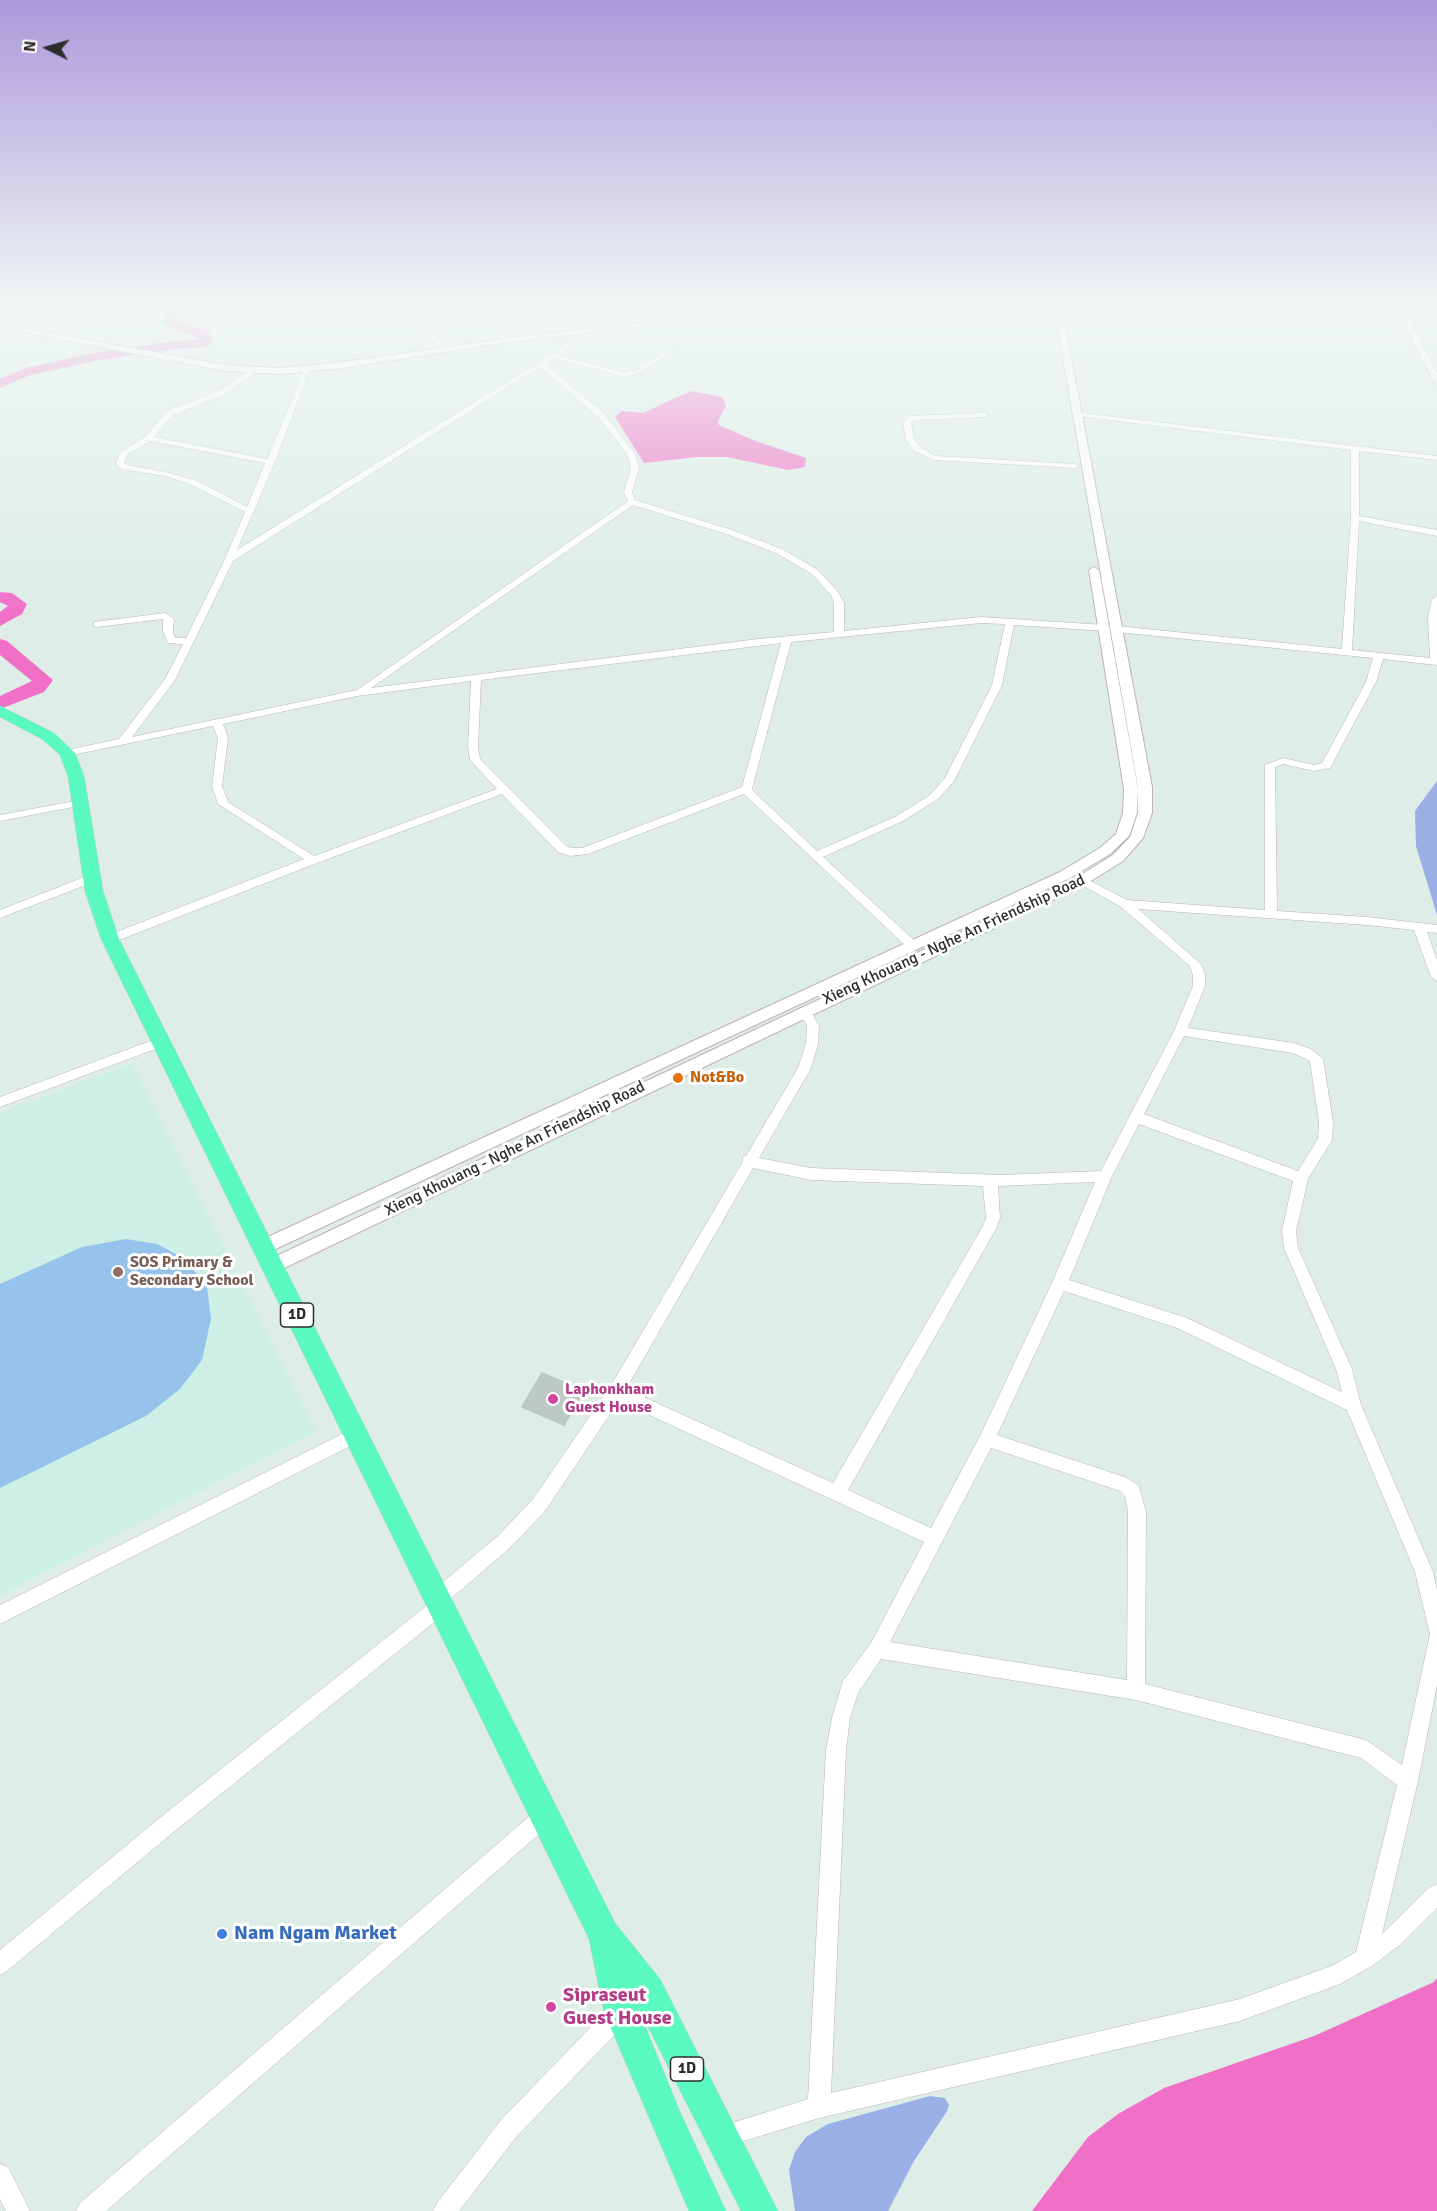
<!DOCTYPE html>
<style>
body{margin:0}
#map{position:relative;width:1437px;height:2211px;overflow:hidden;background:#deede7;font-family:Signika,sans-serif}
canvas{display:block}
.north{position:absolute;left:18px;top:18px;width:60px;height:60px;-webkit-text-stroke:4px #fff;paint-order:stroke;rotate:275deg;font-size:16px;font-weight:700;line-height:24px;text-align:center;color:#2c2c2c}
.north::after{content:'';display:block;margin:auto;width:21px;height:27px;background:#2c2c2c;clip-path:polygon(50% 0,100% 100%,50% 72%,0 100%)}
</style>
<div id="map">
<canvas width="1437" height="2211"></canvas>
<div class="north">N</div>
</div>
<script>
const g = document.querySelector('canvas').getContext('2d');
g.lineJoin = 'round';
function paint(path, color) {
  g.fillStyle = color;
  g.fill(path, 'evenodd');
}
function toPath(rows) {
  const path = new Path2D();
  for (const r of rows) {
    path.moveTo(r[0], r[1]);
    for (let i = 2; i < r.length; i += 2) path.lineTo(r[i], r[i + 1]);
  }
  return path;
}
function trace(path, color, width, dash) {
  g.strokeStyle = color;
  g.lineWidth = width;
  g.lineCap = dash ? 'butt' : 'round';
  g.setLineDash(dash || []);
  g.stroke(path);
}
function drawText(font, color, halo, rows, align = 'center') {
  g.font = font + ' Signika,sans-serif';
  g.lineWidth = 6;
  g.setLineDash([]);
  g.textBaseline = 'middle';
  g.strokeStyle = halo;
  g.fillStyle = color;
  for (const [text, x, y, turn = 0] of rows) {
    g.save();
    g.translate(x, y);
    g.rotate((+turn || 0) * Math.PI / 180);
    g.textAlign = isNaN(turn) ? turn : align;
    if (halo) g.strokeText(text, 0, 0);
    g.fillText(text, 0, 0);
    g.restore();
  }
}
paint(toPath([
 [132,1063,316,1431,0,1596,0,1113]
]), '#cdefe6');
paint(toPath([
 [1437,781,1437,915,1416,846,1415,811],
 [930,2096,945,2098,949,2105,947,2111,914,2161,888,2211,795,2211,789,2170,795,2152,806,2137,828,2124]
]), '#9aafe5');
paint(toPath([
 [126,1239,157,1244,185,1259,207,1287,211,1319,202,1360,180,1389,146,1416,0,1488,0,1284,82,1247]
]), '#95c3ec');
paint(toPath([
 [691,391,722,397,726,406,718,421,719,425,753,440,806,458,805,467,788,470,727,457,697,457,644,463,615,417,622,411,643,413],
 [1437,1978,1437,2211,1032,2211,1088,2137,1118,2114,1164,2088,1314,2036,1434,1982]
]), '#f070c8');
paint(toPath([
 [232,303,254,303,253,306,219,314,195,313,176,318,186,325,208,331,213,342,206,347,173,349,99,360,30,375,0,388,0,379,26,368,99,352,173,341,198,340,197,337,176,331,164,323,162,320,165,313,195,305,219,306,232,303],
 [0,592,12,593,27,604,22,614,0,626,0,612,8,606,0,602,0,592],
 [0,639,7,641,53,680,44,692,0,709,0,696,32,681,0,655,0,639]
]), '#f070c8');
const building = toPath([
 [542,1373,584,1391,564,1425,522,1407,542,1373]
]);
paint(building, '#bdc9c4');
trace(building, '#b7c9c4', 1.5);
const minor = toPath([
 [438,303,444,303,430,330,446,350,443,352,424,330,438,303],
 [506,303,512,303,505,341,502,343,499,341,506,303],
 [1325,303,1331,303,1335,320,1409,323,1412,325,1409,327,1332,324,1058,312,1055,310,1058,308,1328,320,1325,303],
 [585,329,588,331,575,344,558,355,625,373,637,370,670,348,675,349,641,372,625,377,553,358,545,364,604,413,635,454,639,468,632,492,635,500,732,530,782,549,818,570,838,592,844,603,844,631,981,617,1105,625,1110,628,1105,631,1014,625,1002,685,954,781,938,799,903,821,823,857,915,941,917,944,915,947,907,947,744,794,588,854,570,856,558,852,502,794,317,863,114,942,106,942,104,939,106,936,304,859,218,804,212,786,218,738,213,726,67,756,62,753,67,750,119,739,165,679,183,644,168,643,163,631,163,619,97,627,94,626,94,622,165,613,174,619,173,631,175,638,186,638,225,559,245,512,192,485,165,476,121,469,116,463,121,452,146,436,167,411,222,389,253,369,257,371,255,372,228,393,173,415,154,437,267,459,304,370,310,369,275,462,237,550,571,342,585,329],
 [540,367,598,417,627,454,631,468,624,492,628,501,357,690,132,737,175,680,233,561,540,367],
 [150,441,265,463,247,507,198,481,166,472,127,465,124,463,127,455,150,441],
 [633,505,726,534,776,553,812,574,831,595,834,603,834,632,758,639,371,688,633,505],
 [981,623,1005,624,992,685,945,778,930,795,895,817,817,851,755,793,752,789,791,642,981,623],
 [781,643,742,787,582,848,571,848,566,846,480,759,478,747,481,680,781,643],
 [471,681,468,747,470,760,497,789,314,856,228,802,222,786,228,738,223,724,357,696,471,681],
 [1074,412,1437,456,1437,460,1359,451,1359,516,1437,530,1437,536,1359,521,1352,650,1430,658,1428,617,1432,599,1437,596,1437,665,1383,659,1376,682,1330,768,1314,771,1283,764,1275,767,1277,911,1367,917,1437,925,1437,933,1427,932,1437,960,1437,981,1431,977,1414,930,1367,925,1138,909,1201,964,1205,975,1205,986,1188,1028,1294,1043,1311,1049,1323,1059,1333,1122,1332,1140,1308,1179,1296,1231,1298,1248,1352,1369,1361,1405,1433,1572,1437,1590,1437,1685,1418,1781,1382,1934,1430,1887,1437,1884,1437,1908,1401,1944,1372,1966,1340,1984,1240,2021,819,2118,721,2148,713,2145,710,2137,713,2129,808,2099,826,1750,832,1718,843,1681,871,1643,924,1542,619,1401,545,1511,511,1547,448,1601,450,1606,447,1612,176,1830,7,1971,0,1975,0,1950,162,1816,430,1603,428,1598,431,1592,499,1535,533,1499,610,1387,742,1163,743,1157,746,1156,798,1068,806,1044,807,1026,799,1011,801,1008,809,1008,819,1026,818,1044,811,1068,759,1158,811,1168,1001,1175,1101,1171,1174,1031,1193,986,1193,975,1190,966,1121,907,1075,881,1077,878,1085,878,1127,900,1265,910,1265,765,1283,758,1314,765,1322,763,1366,682,1373,658,1117,632,1112,629,1117,626,1342,649,1351,518,1351,450,1077,416,1073,414,1074,412],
 [1184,1036,1293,1053,1310,1061,1319,1122,1318,1139,1298,1171,1144,1114,1184,1036],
 [1139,1124,1293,1181,1282,1231,1284,1248,1336,1369,1342,1392,1187,1318,1069,1280,1112,1176,1139,1124],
 [753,1168,811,1180,983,1186,986,1218,983,1226,833,1483,626,1389,753,1168],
 [1095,1182,1052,1283,981,1434,931,1528,848,1490,997,1227,1000,1218,998,1186,1095,1182],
 [1064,1291,1177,1328,1347,1410,1415,1572,1430,1634,1402,1765,1366,1740,1145,1684,1146,1512,1139,1486,1125,1477,997,1435,1064,1291],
 [991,1448,1120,1491,1125,1496,1128,1512,1127,1680,890,1642,991,1448],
 [881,1659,1136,1700,1361,1758,1397,1785,1356,1952,1334,1965,1240,1999,831,2093,846,1750,850,1718,858,1693,881,1659],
 [984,413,987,413,987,417,914,420,911,423,914,439,920,447,936,456,1075,464,1079,466,1075,468,934,460,914,451,906,439,903,423,909,416,984,413],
 [80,800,84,801,84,805,0,821,0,815,80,800],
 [92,874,96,875,96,881,0,918,0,910,92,874],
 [161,1037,167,1042,166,1045,0,1107,0,1097,161,1037],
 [356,1427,362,1430,364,1435,362,1440,0,1624,0,1605,356,1427],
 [545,1806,552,1809,555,1816,552,1823,106,2211,76,2211,80,2203,538,1809,545,1806],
 [621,2001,629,2004,632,2012,629,2020,517,2136,459,2211,433,2211,437,2203,501,2120,613,2004,621,2001],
 [0,2164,8,2167,30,2211,6,2211,0,2199,0,2164]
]);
const tertiary = toPath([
 [804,303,924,303,1054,307,1053,303,1061,303,1152,787,1152,813,1143,838,1123,861,1086,884,278,1271,272,1274,266,1271,263,1266,266,1261,1076,878,1113,855,1130,837,1138,813,1138,787,1055,312,815,306,502,343,344,368,279,374,225,371,0,328,0,324,225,365,279,368,344,362,502,339,804,303],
 [1406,303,1414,303,1413,325,1437,373,1437,384,1433,381,1405,325,1406,303],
 [1094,567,1099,570,1138,789,1137,813,1129,836,1110,854,1070,878,269,1252,263,1254,257,1252,254,1247,257,1242,1060,872,1100,848,1116,834,1123,813,1124,789,1089,570,1094,567]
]);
const trunk = toPath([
 [0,706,54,733,75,753,84,776,103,891,119,939,615,1923,660,1979,778,2211,741,2211,635,2001,680,2112,726,2211,689,2211,604,2012,589,1939,101,939,85,891,68,776,60,755,42,739,0,717,0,706]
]);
trace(minor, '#bfb2b3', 1);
trace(tertiary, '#bfb2b3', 2);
trace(trunk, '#ccc', 1);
paint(minor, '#fff');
paint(tertiary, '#fff');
paint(trunk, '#5af9c0');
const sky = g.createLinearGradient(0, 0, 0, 612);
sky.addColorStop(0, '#ab99db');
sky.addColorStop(0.5, '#f0f7f4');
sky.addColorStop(1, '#f0f7f400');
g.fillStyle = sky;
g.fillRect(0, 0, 1437, 612);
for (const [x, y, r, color] of [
 [678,1078,6,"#e8710a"],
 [118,1272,6,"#8d6e63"],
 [553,1399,6,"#d1479c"],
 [222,1934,6,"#3f7fe0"],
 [551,2007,6,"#d1479c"]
]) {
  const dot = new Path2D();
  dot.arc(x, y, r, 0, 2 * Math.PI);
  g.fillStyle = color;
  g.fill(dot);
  trace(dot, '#fff', 2);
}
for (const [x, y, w] of [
 [297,1315,33],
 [687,2069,33]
]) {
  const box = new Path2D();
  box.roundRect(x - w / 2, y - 12, w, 24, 4.5);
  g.fillStyle = '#fff';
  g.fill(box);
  trace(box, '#2c2c2c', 1.5);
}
drawText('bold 15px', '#2c2c2c', null, [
 ["1D",297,1315],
 ["1D",687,2069]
]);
drawText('16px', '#2c2c2c', '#fff', [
 ["Xieng Khouang - Nghe An Friendship Road",954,940,-25],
 ["Xieng Khouang - Nghe An Friendship Road",515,1149,-26]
]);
drawText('bold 16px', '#c56008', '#fff', [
 ["Not&Bo",690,1078]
], 'left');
drawText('bold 16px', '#785e54', '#fff', [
 ["SOS Primary &",130,1263],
 ["Secondary School",130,1281]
], 'left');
drawText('bold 16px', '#b23c85', '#fff', [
 ["Laphonkham",565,1390],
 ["Guest House",565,1408]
], 'left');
drawText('bold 20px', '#366cbe', '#fff', [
 ["Nam Ngam Market",234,1934]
], 'left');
drawText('bold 20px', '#b23c85', '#fff', [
 ["Sipraseut",563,1996],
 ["Guest House",563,2019]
], 'left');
</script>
